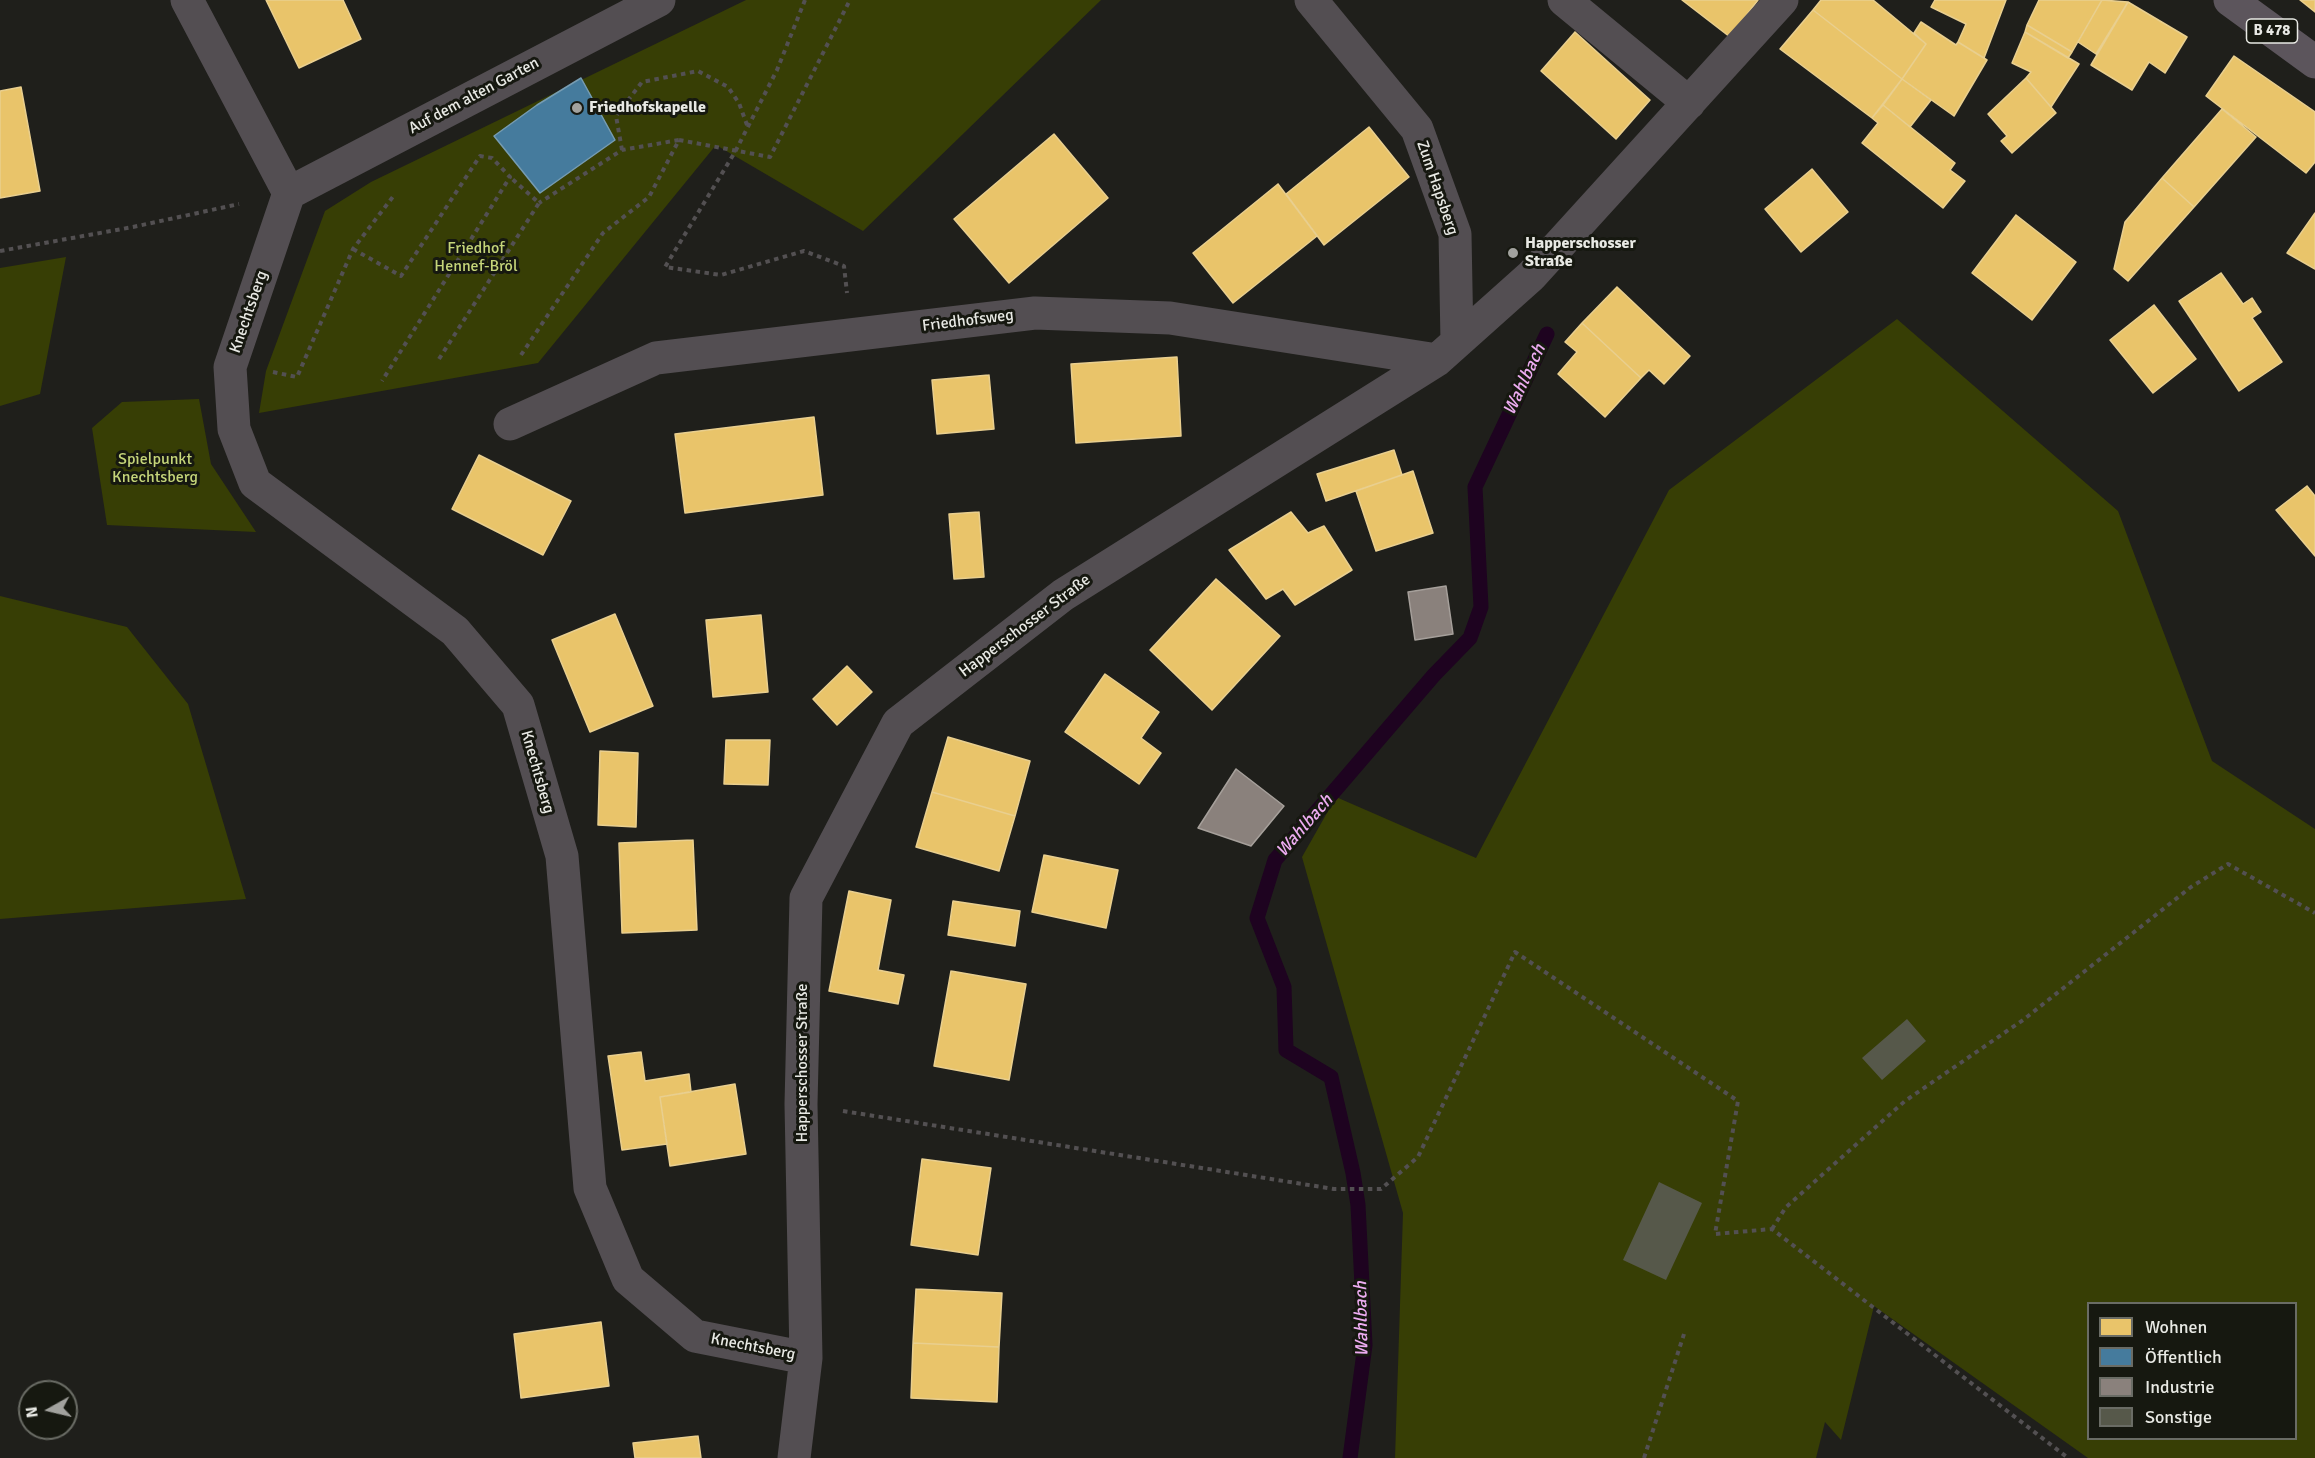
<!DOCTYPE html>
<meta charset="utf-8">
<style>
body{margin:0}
#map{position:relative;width:2315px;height:1458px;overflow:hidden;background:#1f1f1b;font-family:Signika,sans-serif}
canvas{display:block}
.legend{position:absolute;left:2087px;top:1302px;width:210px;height:138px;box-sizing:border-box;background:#161810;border:2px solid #6a6c65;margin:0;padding:8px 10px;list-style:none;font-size:18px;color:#e8e9e4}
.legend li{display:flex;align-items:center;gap:12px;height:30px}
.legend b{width:30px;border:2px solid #6a6c65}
.north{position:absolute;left:18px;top:1380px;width:60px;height:60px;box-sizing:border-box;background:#161810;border:2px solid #6a6c65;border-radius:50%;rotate:262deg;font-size:16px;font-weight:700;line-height:24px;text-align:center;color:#e8e9e4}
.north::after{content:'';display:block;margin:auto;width:21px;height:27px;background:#a2a29e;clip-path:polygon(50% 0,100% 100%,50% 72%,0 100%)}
</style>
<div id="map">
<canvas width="2315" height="1458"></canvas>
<ul class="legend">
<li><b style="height:16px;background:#e9c46a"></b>Wohnen</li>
<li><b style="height:16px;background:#457b9d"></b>Öffentlich</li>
<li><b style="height:16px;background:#8a817c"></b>Industrie</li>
<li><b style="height:16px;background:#56584a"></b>Sonstige</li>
</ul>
<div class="north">N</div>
</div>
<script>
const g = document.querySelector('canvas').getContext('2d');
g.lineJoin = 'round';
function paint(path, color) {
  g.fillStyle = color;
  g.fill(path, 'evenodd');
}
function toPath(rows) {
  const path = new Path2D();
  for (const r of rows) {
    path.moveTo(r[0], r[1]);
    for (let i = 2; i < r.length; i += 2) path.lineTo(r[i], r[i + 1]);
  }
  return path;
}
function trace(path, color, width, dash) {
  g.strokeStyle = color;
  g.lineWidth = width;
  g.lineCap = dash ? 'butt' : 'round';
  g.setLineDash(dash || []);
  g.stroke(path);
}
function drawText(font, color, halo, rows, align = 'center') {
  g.font = font + ' Signika,sans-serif';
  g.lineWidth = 6;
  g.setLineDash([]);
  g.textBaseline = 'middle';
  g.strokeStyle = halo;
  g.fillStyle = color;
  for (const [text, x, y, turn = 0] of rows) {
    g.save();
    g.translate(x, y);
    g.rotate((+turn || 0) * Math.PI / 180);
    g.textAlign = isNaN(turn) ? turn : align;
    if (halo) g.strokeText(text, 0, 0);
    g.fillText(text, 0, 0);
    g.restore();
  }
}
paint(toPath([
 [746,0,1101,0,863,231,716,145,538,363,259,413,266,371,325,211,371,182],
 [66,257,40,394,0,406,0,268],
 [1897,319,2118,511,2212,761,2315,829,2315,1458,2088,1458,1874,1306,1841,1440,1825,1422,1816,1458,1395,1458,1403,1213,1302,857,1336,797,1476,858,1669,490],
 [2088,1304,2296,1304,2296,1438,2088,1438],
 [199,399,211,464,256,532,107,525,92,428,122,402],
 [0,596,127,627,188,704,246,899,0,919]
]), '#373e05');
const homes = toPath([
 [266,0,343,0,361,39,299,68,266,0],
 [1682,0,1758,0,1730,37,1682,0],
 [1821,0,1873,0,1926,44,1902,79,1813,10,1821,0],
 [1935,0,2006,0,1984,58,1958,42,1966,24,1931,7,1935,0],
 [2039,0,2102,0,2072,52,2027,25,2039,0],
 [2102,0,2128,2,2096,54,2078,42,2102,0],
 [2300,0,2315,0,2315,12,2300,0],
 [2128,2,2187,37,2165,73,2149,62,2132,90,2091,65,2128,2],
 [1813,10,1902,79,1872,118,1780,49,1813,10],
 [1921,22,1956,45,1958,42,1987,60,1954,116,1902,79,1926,44,1914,33,1921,22],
 [2027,25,2072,52,2068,58,2025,32,2027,25],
 [1575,32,1650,100,1616,139,1541,71,1575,32],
 [2025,32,2079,64,2051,107,2026,78,2031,72,2012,63,2025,32],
 [2234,56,2315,112,2315,162,2306,173,2206,96,2234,56],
 [2026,78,2056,113,2012,153,2001,141,2007,136,1988,114,2026,78],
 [1902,79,1931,100,1910,127,1883,105,1902,79],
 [21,87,40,191,0,198,0,91,21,87],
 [1883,105,1955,163,1950,170,1965,181,1943,208,1862,143,1878,123,1872,118,1883,105],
 [2222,109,2256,137,2194,207,2162,178,2222,109],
 [1369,127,1409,177,1324,245,1286,194,1369,127],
 [1054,134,1108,198,1009,283,954,219,1054,134],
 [1812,169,1848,212,1801,252,1765,209,1812,169],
 [2162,178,2194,207,2128,281,2114,269,2125,222,2162,178],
 [1278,184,1317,236,1233,303,1193,253,1278,184],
 [2315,213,2315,269,2287,253,2315,213],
 [2016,215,2076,262,2032,320,1972,273,2016,215],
 [2221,273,2243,304,2252,298,2261,312,2252,318,2282,362,2239,391,2179,301,2221,273],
 [1617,287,1690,356,1664,384,1649,370,1641,378,1582,323,1617,287],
 [2154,305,2196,359,2153,393,2110,340,2154,305],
 [1582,323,1641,378,1605,417,1558,374,1577,352,1565,342,1582,323],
 [1177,357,1181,436,1076,443,1071,364,1177,357],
 [989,375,994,429,937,434,932,380,989,375],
 [814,417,823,495,685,513,675,434,814,417],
 [1394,450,1402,475,1326,501,1317,474,1394,450],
 [479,455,571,501,543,555,452,509,479,455],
 [1413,471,1433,533,1376,551,1356,491,1413,471],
 [2307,486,2315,496,2315,556,2276,510,2307,486],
 [979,512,984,577,954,579,949,514,979,512],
 [1291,512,1308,533,1324,526,1352,570,1295,605,1283,589,1266,599,1229,550,1291,512],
 [1216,579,1280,636,1212,710,1150,650,1216,579],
 [615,614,653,706,590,732,552,640,615,614],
 [761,615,768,692,713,697,706,620,761,615],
 [847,666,872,692,837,725,813,699,847,666],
 [1105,674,1159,712,1141,738,1161,753,1139,784,1065,732,1105,674],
 [948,737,1030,761,1015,816,932,792,948,737],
 [726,740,770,740,768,785,724,784,726,740],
 [600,751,638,753,636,827,598,825,600,751],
 [932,792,1015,816,999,871,916,847,932,792],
 [693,840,697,930,622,933,619,843,693,840],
 [1044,855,1118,870,1106,928,1032,912,1044,855],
 [849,891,891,900,878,970,904,975,898,1004,829,991,849,891],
 [953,901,1020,911,1015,946,948,935,953,901],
 [951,971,1026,984,1009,1080,934,1066,951,971],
 [641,1052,645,1081,689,1074,691,1092,660,1097,667,1144,622,1150,608,1056,641,1052],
 [735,1084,746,1154,670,1166,660,1097,735,1084],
 [922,1159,991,1168,978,1255,911,1245,922,1159],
 [916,1289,1002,1293,999,1347,913,1343,916,1289],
 [601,1322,609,1386,521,1398,514,1334,601,1322],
 [913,1343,999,1347,997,1402,911,1398,913,1343],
 [698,1436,701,1458,635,1458,633,1443,698,1436]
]);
paint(homes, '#e9c46a');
trace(homes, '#e9cf8f', 1.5);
const public = toPath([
 [581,78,615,140,540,193,494,136,537,105,581,78]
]);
paint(public, '#457b9d');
trace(public, '#769cb2', 1.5);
const industry = toPath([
 [1446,586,1453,634,1415,640,1408,592,1446,586],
 [1236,769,1284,806,1251,846,1198,828,1236,769]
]);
paint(industry, '#8a817c');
trace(industry, '#a6a09b', 1.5);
trace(toPath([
 [1350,1458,1365,1345,1358,1205,1353,1173,1331,1077,1286,1050,1284,987,1257,918,1275,860,1434,675,1470,638,1481,607,1475,487,1547,334]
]), '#1e0320', 15);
paint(toPath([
 [1907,1019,1926,1041,1882,1080,1862,1058],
 [1659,1182,1702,1203,1666,1280,1623,1260]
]), '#56584a');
trace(toPath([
 [805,0,777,70,735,152,665,267,721,275,804,251,844,266,847,293],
 [679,140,770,157,850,0],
 [622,150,616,116,642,82,698,71,728,87,739,103,747,125],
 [353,249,401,276,480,156,492,158,510,177,382,381],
 [0,251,133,227,239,204],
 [521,355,603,233,649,197,679,140,622,150,539,203],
 [439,359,539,203,510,177],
 [273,372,297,377,353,249,395,194],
 [843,1111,1334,1189,1381,1189,1418,1157,1515,952,1738,1101,1715,1234,1772,1229,2068,1458],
 [1772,1229,1786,1207,1905,1101,2023,1020,2191,887,2228,864,2315,913],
 [1644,1458,1684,1334]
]), '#535052', 4, [4.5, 4.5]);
trace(toPath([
 [187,0,289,193,230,367,234,429,255,483,455,631,518,705,562,856,590,1188,628,1279,695,1336,806,1358],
 [1311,0,1417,129,1455,234,1457,342],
 [1564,0,1689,103],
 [289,193,659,0],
 [510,424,656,358,1035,313,1170,318,1437,360],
 [794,1458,806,1358,801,1104,806,898,898,723,1063,595,1437,360,1531,276,1782,0]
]), '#534e52', 33);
trace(toPath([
 [2230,0,2315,62]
]), '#5c555c', 33);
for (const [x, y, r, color] of [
 [577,108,6,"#a2a29e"],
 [1513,253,6,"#a2a29e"]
]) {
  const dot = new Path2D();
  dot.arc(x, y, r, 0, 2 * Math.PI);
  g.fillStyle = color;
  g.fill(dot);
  trace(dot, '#161810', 2);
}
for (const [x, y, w] of [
 [2272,31,51]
]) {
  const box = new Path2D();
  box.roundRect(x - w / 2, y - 12, w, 24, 4.5);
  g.fillStyle = '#161810';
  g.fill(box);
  trace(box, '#e8e9e4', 1.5);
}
drawText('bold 15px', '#e8e9e4', null, [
 ["B 478",2272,31]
]);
drawText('16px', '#e8e9e4', '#161810', [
 ["Auf dem alten Garten",474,96,-28],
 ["Zum Hapsberg",1437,188,71],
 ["Knechtsberg",249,312,-71],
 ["Friedhofsweg",968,321,-7],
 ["Happerschosser Straße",1025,626,-37],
 ["Knechtsberg",537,772,74],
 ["Happerschosser Straße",803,1063,-90],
 ["Knechtsberg",753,1347,11]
]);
drawText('bold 16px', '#e8e9e4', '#161810', [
 ["Friedhofskapelle",589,108],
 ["Happerschosser",1525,244],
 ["Straße",1525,262]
], 'left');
drawText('16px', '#c5d579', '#161810', [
 ["Friedhof",476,249],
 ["Hennef-Bröl",476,267],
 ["Spielpunkt",155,460],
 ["Knechtsberg",155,478]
]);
drawText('italic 18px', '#edacf1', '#161810', [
 ["Wahlbach",1525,380,-65],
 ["Wahlbach",1305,826,-49],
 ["Wahlbach",1362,1319,-91]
]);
</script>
